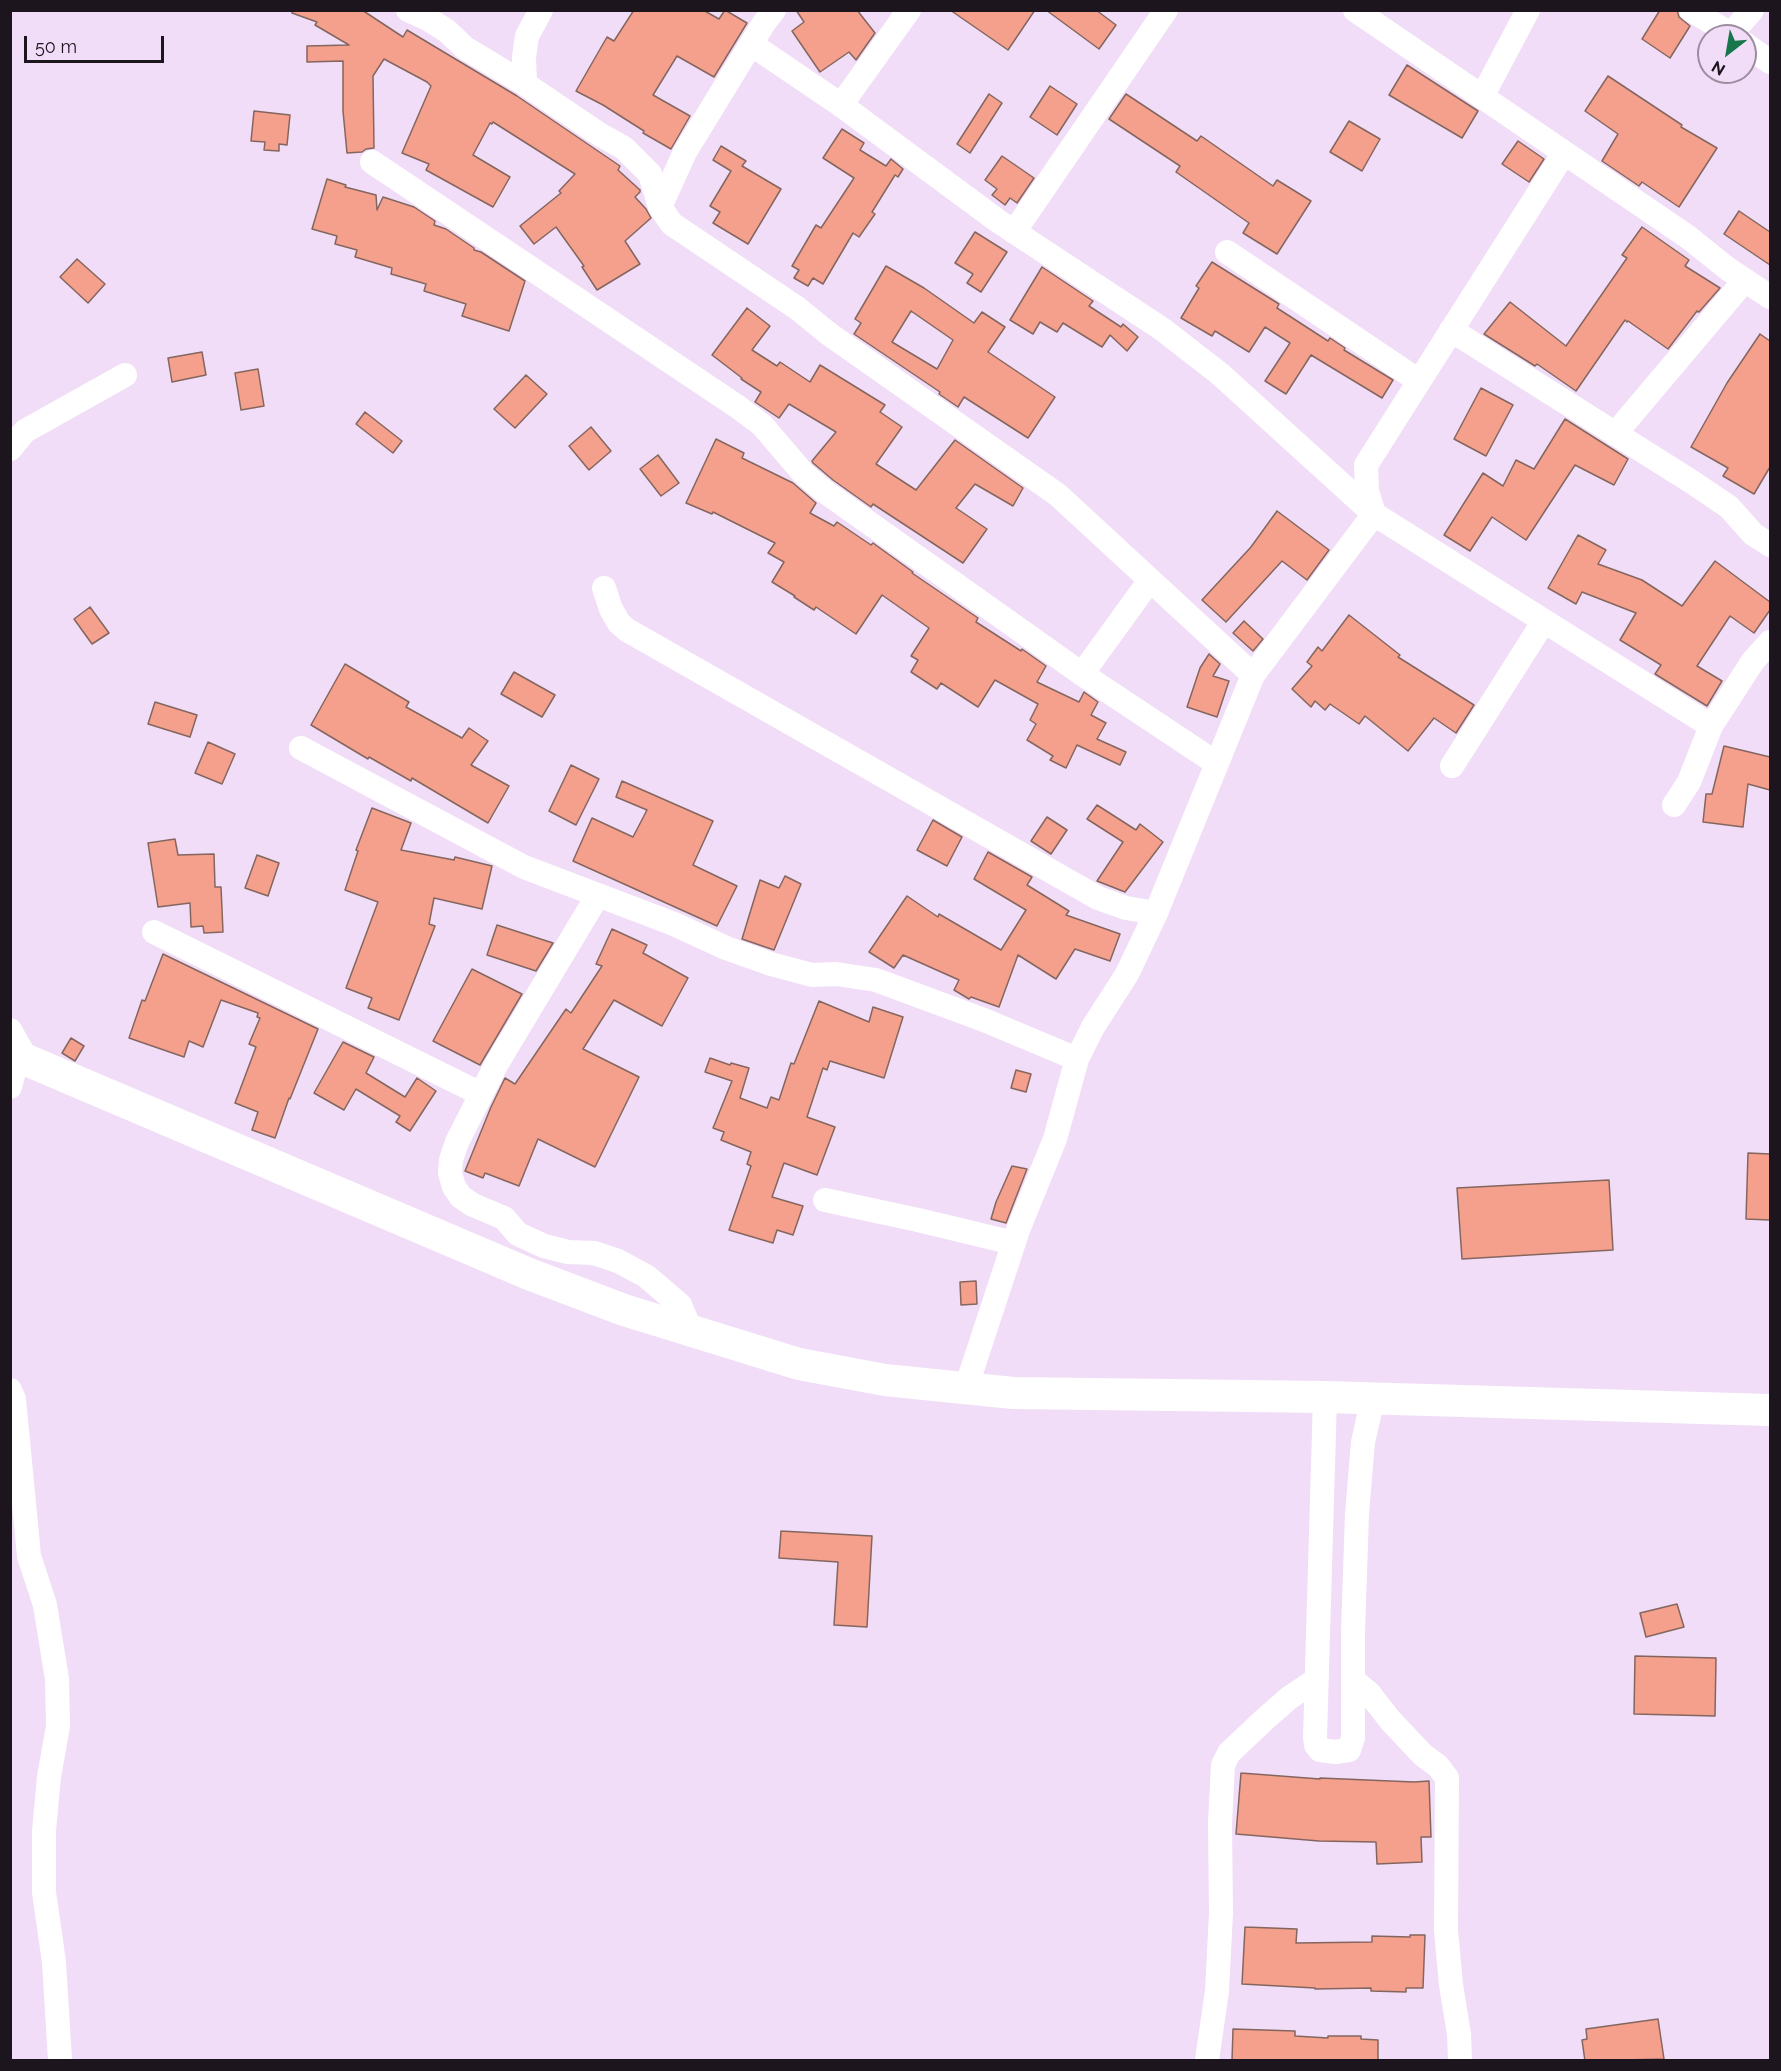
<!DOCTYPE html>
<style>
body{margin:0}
#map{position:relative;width:1781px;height:2071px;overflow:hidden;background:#f1ddf7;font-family:Raleway,sans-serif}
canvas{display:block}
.frame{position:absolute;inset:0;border:12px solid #1c151e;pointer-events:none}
.north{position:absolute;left:1697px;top:24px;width:60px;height:60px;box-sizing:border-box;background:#f1ddf7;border:2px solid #9c8da0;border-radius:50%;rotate:211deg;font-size:16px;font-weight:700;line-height:24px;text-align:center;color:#1c151e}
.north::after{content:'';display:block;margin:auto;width:21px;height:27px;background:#17764c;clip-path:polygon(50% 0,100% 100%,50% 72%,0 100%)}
.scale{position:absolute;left:24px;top:36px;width:140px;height:27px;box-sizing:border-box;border:3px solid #1c151e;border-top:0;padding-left:8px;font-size:18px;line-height:21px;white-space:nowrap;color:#1c151e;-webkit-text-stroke:4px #f1ddf7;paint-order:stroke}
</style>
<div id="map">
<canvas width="1781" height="2071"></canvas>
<div class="frame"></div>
<div class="north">N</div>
<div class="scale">50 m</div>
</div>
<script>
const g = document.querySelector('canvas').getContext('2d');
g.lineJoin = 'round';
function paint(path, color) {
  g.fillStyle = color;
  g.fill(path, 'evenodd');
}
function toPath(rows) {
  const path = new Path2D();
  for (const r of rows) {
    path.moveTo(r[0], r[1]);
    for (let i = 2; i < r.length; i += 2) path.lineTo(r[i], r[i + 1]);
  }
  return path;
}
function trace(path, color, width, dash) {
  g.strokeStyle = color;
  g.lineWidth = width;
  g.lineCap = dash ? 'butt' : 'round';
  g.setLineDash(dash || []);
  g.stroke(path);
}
const building = toPath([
 [292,10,362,10,403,37,407,30,517,96,620,166,618,170,640,190,640,192,635,197,646,209,651,218,625,241,640,264,597,290,582,267,584,266,556,227,534,244,520,226,561,193,559,191,575,174,493,122,492,124,490,123,473,155,510,177,493,207,426,170,429,164,402,153,431,86,427,82,384,59,373,76,374,148,366,149,362,152,347,153,343,111,343,61,307,62,307,46,349,45,315,25,317,22,292,13,292,10],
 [634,10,703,10,719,19,725,10,747,23,714,77,677,56,653,95,690,116,671,149,643,133,644,131,603,105,576,91,607,37,614,41,634,10],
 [796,10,857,10,875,33,856,60,849,52,820,72,792,31,804,22,796,10],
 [950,10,1035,10,1008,50,950,10],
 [1046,10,1096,10,1116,25,1099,49,1046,10],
 [1660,10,1677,10,1679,17,1690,26,1670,58,1642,39,1660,10],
 [1407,65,1478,111,1462,138,1389,95,1407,65],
 [1608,76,1682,125,1681,127,1717,148,1679,207,1642,182,1639,186,1602,161,1618,134,1585,111,1608,76],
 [1050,86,1077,104,1057,135,1030,117,1050,86],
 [989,94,1002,103,970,153,957,144,989,94],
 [1126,94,1197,141,1201,136,1273,186,1277,180,1311,201,1277,254,1243,233,1249,223,1176,172,1180,166,1109,119,1126,94],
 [254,111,290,115,287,145,279,144,279,151,264,150,265,142,251,141,254,111],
 [1349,121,1380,139,1362,171,1330,152,1349,121],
 [842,129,864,143,860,150,886,166,891,159,903,169,898,177,895,175,872,212,875,214,859,237,853,233,823,284,813,278,808,286,794,278,799,270,792,266,816,225,821,228,854,178,823,158,842,129],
 [1518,141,1544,159,1529,182,1502,164,1518,141],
 [721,146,746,161,742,166,781,189,748,244,713,223,720,212,710,206,731,171,713,160,721,146],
 [1002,156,1034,178,1017,203,1010,198,1005,205,992,195,997,189,985,180,1002,156],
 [327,179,346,185,345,187,376,195,377,210,383,197,414,207,435,221,434,225,446,229,474,248,474,250,481,252,525,281,509,331,462,316,466,304,424,291,426,284,391,274,392,268,355,257,357,250,335,244,337,236,312,229,327,179],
 [1739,211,1770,232,1770,265,1724,234,1739,211],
 [1642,227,1689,260,1685,266,1720,288,1699,312,1697,311,1668,349,1628,321,1627,322,1625,320,1576,391,1537,364,1535,366,1484,334,1510,302,1566,346,1627,258,1622,255,1642,227],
 [975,232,1007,252,981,292,967,283,973,274,955,263,975,232],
 [77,259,105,284,88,303,60,277,77,259],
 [1212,262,1279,304,1277,308,1328,341,1330,338,1345,348,1344,350,1393,380,1382,398,1311,355,1286,394,1265,381,1290,343,1265,327,1249,352,1215,331,1212,336,1181,318,1199,288,1196,286,1212,262],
 [886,266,924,288,974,323,982,312,1005,327,988,352,1055,397,1028,438,964,397,958,407,939,394,940,392,854,334,861,323,855,319,886,266],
 [911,311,953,340,937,369,892,342,911,311],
 [1042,267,1093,301,1089,306,1121,327,1123,324,1138,337,1127,351,1110,335,1102,347,1063,323,1057,332,1040,322,1033,334,1010,320,1042,267],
 [747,308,770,326,752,350,777,366,780,362,810,382,820,365,885,405,880,412,902,427,876,464,916,490,955,440,1023,488,1013,506,975,484,956,508,987,529,963,563,873,504,871,507,833,480,813,463,812,461,836,432,789,404,779,418,755,402,761,392,741,379,742,378,712,355,747,308],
 [1760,334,1770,341,1770,467,1754,494,1723,476,1728,468,1691,447,1727,383,1760,334],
 [202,352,206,375,172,382,168,358,202,352],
 [258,369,264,406,241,410,235,373,258,369],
 [526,375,547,394,515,428,494,409,526,375],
 [1481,388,1513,405,1486,456,1454,439,1481,388],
 [365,412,402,441,393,453,356,424,365,412],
 [1565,419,1628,459,1614,485,1575,465,1526,540,1492,517,1470,551,1444,535,1483,473,1503,486,1516,460,1534,469,1565,419],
 [591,427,611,451,589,470,569,446,591,427],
 [716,439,744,453,742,458,793,483,816,503,810,513,834,526,837,522,871,545,873,543,913,572,912,573,978,618,976,622,1021,651,1022,649,1046,666,1037,682,1079,702,1084,692,1098,702,1091,715,1106,723,1097,739,1126,752,1120,765,1077,745,1066,768,1050,760,1053,756,1027,740,1036,724,1030,720,1038,704,995,680,978,707,941,683,937,689,911,672,918,660,911,656,929,628,882,595,856,634,816,607,814,610,794,597,795,596,772,582,784,562,768,553,775,543,713,512,712,514,686,503,716,439],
 [658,455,679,483,661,496,640,469,658,455],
 [1277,511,1329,550,1307,580,1282,561,1226,622,1202,600,1251,547,1277,511],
 [1578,535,1606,550,1598,564,1642,580,1682,606,1715,561,1770,602,1770,610,1754,633,1730,616,1697,666,1722,681,1707,706,1655,674,1661,665,1620,640,1636,613,1582,592,1576,604,1548,588,1578,535],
 [90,607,109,633,92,644,74,619,90,607],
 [1349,615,1400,655,1398,657,1474,705,1456,733,1434,718,1408,751,1365,716,1359,724,1330,704,1325,710,1315,701,1311,707,1292,689,1312,666,1307,662,1318,647,1322,651,1349,615],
 [1244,621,1263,639,1253,651,1233,633,1244,621],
 [1209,654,1220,664,1213,676,1229,681,1217,717,1187,707,1200,668,1209,654],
 [345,664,409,702,406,707,462,738,469,728,488,741,471,765,509,786,488,823,412,778,411,781,369,757,368,759,311,725,345,664],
 [514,672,555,695,542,717,501,694,514,672],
 [155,702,197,715,190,737,148,724,155,702],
 [208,742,235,754,222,784,195,773,208,742],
 [1724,746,1770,757,1770,790,1748,784,1743,827,1703,822,1706,794,1712,794,1724,746],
 [571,765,599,779,576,825,549,811,571,765],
 [622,781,713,821,693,865,737,886,717,926,573,861,592,818,633,837,647,810,616,797,622,781],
 [1097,805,1136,830,1140,824,1163,842,1125,892,1097,881,1123,842,1087,819,1097,805],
 [372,808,411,823,401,850,454,860,455,857,492,866,482,909,434,898,429,924,435,926,399,1020,368,1008,372,998,346,988,378,902,345,890,358,851,356,850,372,808],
 [1047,817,1067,830,1051,854,1031,841,1047,817],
 [933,820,962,837,947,866,917,850,933,820],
 [175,839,178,855,214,854,215,887,221,887,223,932,204,933,203,926,191,927,190,903,158,907,148,843,175,839],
 [988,852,1032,877,1027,885,1069,911,1066,915,1120,934,1110,961,1075,949,1056,979,1018,955,999,1007,971,997,969,999,954,990,959,980,903,955,894,968,869,952,907,896,938,917,939,914,1001,950,1026,910,974,879,988,852],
 [257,855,279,863,268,896,245,888,257,855],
 [785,876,801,884,774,950,742,939,760,880,779,888,785,876],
 [497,925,553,943,536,971,487,955,497,925],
 [612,929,647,945,643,953,688,978,662,1026,614,1000,583,1049,639,1077,595,1167,538,1139,519,1186,485,1173,483,1178,465,1171,491,1107,505,1078,515,1084,566,1009,571,1013,602,966,596,964,612,929],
 [163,954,318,1029,290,1099,289,1098,275,1138,252,1130,258,1112,235,1103,256,1047,249,1044,260,1018,257,1017,258,1013,221,1000,203,1047,189,1041,184,1057,129,1038,142,1000,145,1001,163,954],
 [472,969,522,994,480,1065,433,1041,472,969],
 [819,1001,869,1022,873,1007,903,1017,884,1078,830,1061,827,1070,823,1068,807,1117,835,1127,817,1175,784,1163,772,1197,803,1206,793,1235,777,1230,773,1243,729,1230,751,1166,747,1164,751,1152,721,1140,724,1132,713,1128,732,1081,705,1072,710,1058,730,1065,731,1063,749,1068,740,1098,767,1108,771,1097,779,1100,791,1063,794,1064,819,1001],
 [71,1038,84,1046,75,1061,62,1053,71,1038],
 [343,1042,374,1057,366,1073,405,1097,417,1078,436,1091,410,1131,396,1122,400,1116,356,1089,344,1110,314,1093,343,1042],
 [1016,1070,1031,1074,1026,1092,1011,1088,1016,1070],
 [1748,1153,1770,1154,1770,1220,1746,1219,1748,1153],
 [1012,1166,1027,1169,1006,1223,991,1219,996,1202,1012,1166],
 [1609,1180,1613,1250,1462,1259,1457,1188,1609,1180],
 [976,1281,977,1304,961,1305,960,1282,976,1281],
 [781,1531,872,1536,867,1627,834,1625,838,1562,779,1558,781,1531],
 [1677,1604,1684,1627,1646,1637,1640,1613,1677,1604],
 [1635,1656,1716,1658,1715,1716,1634,1714,1635,1656],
 [1241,1773,1320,1779,1320,1778,1414,1782,1429,1781,1431,1837,1421,1837,1422,1862,1377,1864,1376,1842,1319,1841,1236,1834,1241,1773],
 [1245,1927,1297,1929,1296,1943,1372,1942,1372,1936,1410,1937,1410,1935,1425,1935,1423,1988,1406,1988,1406,1992,1371,1991,1371,1988,1315,1989,1315,1988,1242,1984,1245,1927],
 [1658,2019,1664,2059,1585,2061,1582,2040,1587,2039,1586,2029,1658,2019],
 [1233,2029,1295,2031,1295,2036,1328,2038,1328,2036,1361,2036,1361,2039,1378,2040,1378,2061,1232,2061,1233,2029]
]);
paint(building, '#f59f8d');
trace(building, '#84665f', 1.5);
trace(toPath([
 [408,10,428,19,447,31,465,48,525,84,599,134,624,148,650,174,660,207,672,224,797,308,829,334,1058,495,1253,675,1156,913,1127,974,1093,1027,1077,1059,1055,1139,1018,1230,966,1388],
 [1355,10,1688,237,1728,269,1770,297],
 [1691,10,1734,36],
 [1731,34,1752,10],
 [751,44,841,105,998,221,1162,329,1220,374,1374,514,1711,726],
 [1745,44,1770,62],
 [525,84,524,57,527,36,541,10],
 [1482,97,1528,10],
 [841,105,909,10],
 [372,162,738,407,762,425,803,473,824,491,1082,674,1216,763],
 [660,207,685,152,764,23,774,10],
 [1014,232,1166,10],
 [1227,252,1419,381],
 [1451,330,1692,482,1729,507,1753,534,1770,545],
 [1615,434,1745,280],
 [10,449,25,431,125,375],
 [604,588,611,609,619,623,627,630,1098,898,1126,908,1156,913],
 [1082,674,1150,580],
 [1253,675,1374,514,1367,491,1366,465,1564,153],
 [301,748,524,867,674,924,726,948,771,964,812,975,836,974,876,980,984,1020,1077,1059],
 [1452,766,1544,621],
 [1674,805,1689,782,1711,726,1753,661,1770,642],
 [598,895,496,1065,457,1142,451,1160,450,1173,454,1187,461,1197,473,1205,504,1218,518,1234,544,1246,568,1252,594,1253,618,1261,646,1276,680,1305,692,1333],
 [154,932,481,1094],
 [10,1030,27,1060],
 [10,1087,18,1056],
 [825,1200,918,1220,1014,1243],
 [10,1390,14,1399,29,1556,45,1605,57,1679,58,1726,49,1777,44,1831,44,1892,54,1962,60,2060],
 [1325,1397,1315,1737,1316,1745,1320,1750,1335,1752,1349,1750,1353,1738,1353,1632,1357,1514,1363,1442,1373,1398],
 [1353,1680,1369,1693,1390,1720,1423,1755,1438,1766,1447,1778,1446,1930,1451,1985,1459,2034,1460,2060],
 [1207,2060,1217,1991,1221,1913,1220,1822,1223,1765,1229,1753,1265,1719,1289,1698,1316,1680]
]), '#fff', 24);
trace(toPath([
 [10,1053,529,1274,624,1310,799,1364,885,1380,1013,1393,1325,1397,1770,1410]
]), '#fff', 32);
</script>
